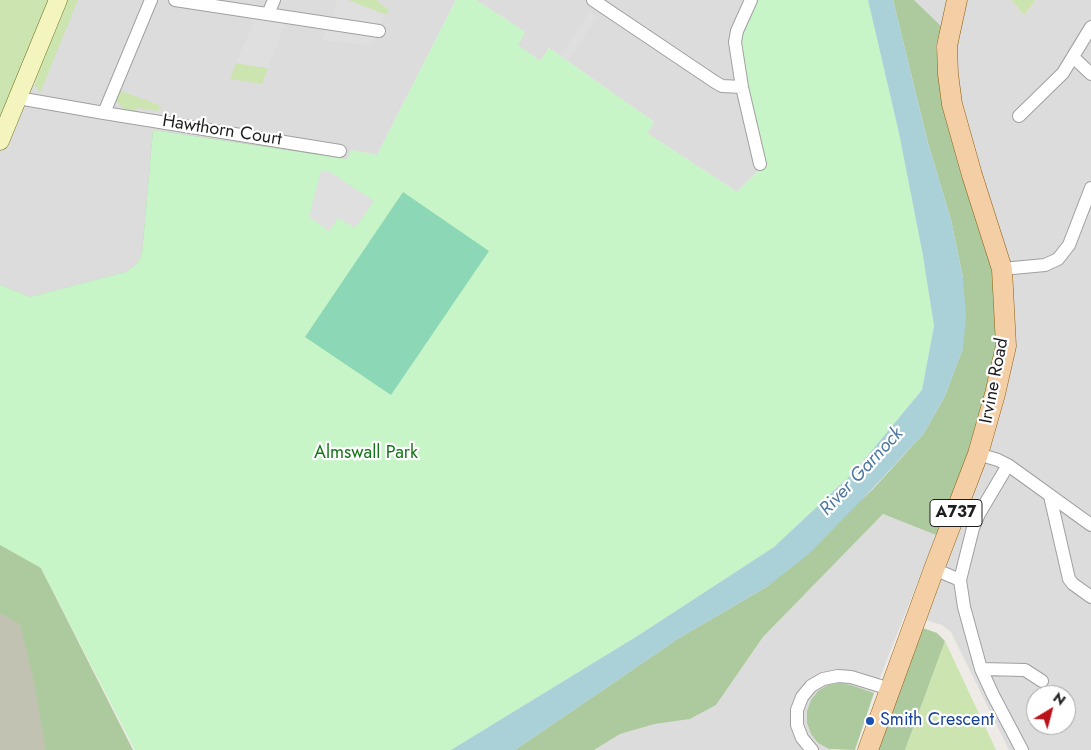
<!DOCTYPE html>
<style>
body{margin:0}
#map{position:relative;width:1091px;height:750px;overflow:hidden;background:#eeebe6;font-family:Jost,sans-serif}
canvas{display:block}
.north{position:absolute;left:1026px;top:685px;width:50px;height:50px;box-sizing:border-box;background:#fff;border:1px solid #a5a5a5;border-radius:50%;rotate:37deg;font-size:14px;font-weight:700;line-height:20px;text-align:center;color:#1f1f1f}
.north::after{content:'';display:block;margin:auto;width:18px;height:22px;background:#bb1219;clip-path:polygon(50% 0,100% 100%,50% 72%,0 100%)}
</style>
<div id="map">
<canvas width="1091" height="750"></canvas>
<div class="north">N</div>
</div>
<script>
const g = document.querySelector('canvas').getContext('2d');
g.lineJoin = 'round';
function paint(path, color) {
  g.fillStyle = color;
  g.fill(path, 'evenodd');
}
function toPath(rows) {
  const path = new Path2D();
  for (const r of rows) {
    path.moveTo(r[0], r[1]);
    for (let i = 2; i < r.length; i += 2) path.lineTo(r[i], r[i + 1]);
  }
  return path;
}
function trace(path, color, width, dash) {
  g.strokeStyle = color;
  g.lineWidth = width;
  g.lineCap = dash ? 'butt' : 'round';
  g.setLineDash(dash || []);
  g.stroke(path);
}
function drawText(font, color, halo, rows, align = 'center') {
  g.font = font + ' Jost,sans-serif';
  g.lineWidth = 4.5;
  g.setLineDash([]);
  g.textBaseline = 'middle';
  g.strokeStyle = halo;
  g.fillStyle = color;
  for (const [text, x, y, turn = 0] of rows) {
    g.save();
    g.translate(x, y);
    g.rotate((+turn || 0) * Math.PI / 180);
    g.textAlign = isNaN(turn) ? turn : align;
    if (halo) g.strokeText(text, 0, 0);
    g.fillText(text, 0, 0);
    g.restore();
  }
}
paint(toPath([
 [0,0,456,0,377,155,351,150,348,159,142,254,137,264,126,272,30,297,0,285],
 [476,0,757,0,766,163,737,192,647,133,654,122,549,48,540,61,517,45,525,32],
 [914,0,949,0,941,26],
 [962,0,1011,0,1024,15,1036,0,1091,0,1091,750,1009,750,951,632,942,625,922,619,1012,344,958,105,954,58],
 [1036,695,1066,695,1066,725,1036,725],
 [883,514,936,535,874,693,851,685,807,711,807,723,811,734,818,743,832,750,594,750,620,734,655,724,690,719,716,705,763,637]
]), '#dddcdc');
paint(toPath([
 [0,575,24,579,56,750,0,750]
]), '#c2c2b2');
paint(toPath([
 [0,0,48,0,0,118],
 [65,0,78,0,40,93,35,85,36,77,34,76],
 [348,0,376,0,389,10,386,15],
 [1011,0,1036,0,1024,15],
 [236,63,268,68,262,84,230,79],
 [119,90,161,106,158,111,138,108,132,112,123,109,119,103,115,101],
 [945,641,996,750,905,750]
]), '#cce4b0');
paint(toPath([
 [893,0,914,0,941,26,936,46,938,66,944,105,992,268,996,307,996,352,983,409,957,485,936,535,883,514,763,637,716,705,690,719,655,724,620,734,594,750,515,750,679,638,768,586,873,489,924,433,945,396,963,348,963,278,951,220,928,143],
 [153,130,324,155,41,568,133,750,46,750,33,678,20,624,0,613,0,285,30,297,126,272,137,264,142,254],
 [920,627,937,633,945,641,905,750,876,750],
 [840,683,851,685,874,693,855,750,829,749,818,743,811,734,807,723,807,711,811,700,818,691,828,685]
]), '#adca9e');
paint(toPath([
 [456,0,476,0,525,32,518,45,540,61,549,48,654,122,647,133,737,192,766,163,741,53,741,35,757,0,868,0,899,133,923,256,934,326,922,390,854,472,774,547,639,635,451,750,135,750,41,568,0,545,0,285,30,297,126,272,137,264,142,254,153,130,347,159,351,150,377,155]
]), '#c7f5c8');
paint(toPath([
 [403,192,489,251,391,395,305,337]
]), '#8bd7b6');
paint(toPath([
 [338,0,348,0,386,15,372,46,322,40],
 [590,11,597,17,568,61,560,56],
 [256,17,286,22,268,68,236,63],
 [321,170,330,172,374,201,355,228,338,218,329,231,309,217]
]), '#dfdfdf');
paint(toPath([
 [868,0,893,0,928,143,951,220,963,278,966,317,963,348,945,396,924,433,873,488,810,553,768,586,679,638,515,750,451,750,639,635,774,547,854,472,922,390,934,326,923,256,899,133]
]), '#aad0d8');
const street = toPath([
 [175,0,379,31],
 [593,0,715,82,722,86,742,87],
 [751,0,737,31,735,42,742,87,760,164],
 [268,14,274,0],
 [1073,57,1091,74],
 [18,98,104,113,340,151],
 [104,113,151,0],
 [1019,116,1063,73,1091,27],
 [1002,269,1045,265,1058,259,1069,245,1091,188],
 [978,454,998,460,1008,465,979,514,973,528,960,580,964,607,981,669,993,695,1022,750],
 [1008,465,1091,525],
 [1050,496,1069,579,1073,584,1091,597],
 [934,569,960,580],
 [981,669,1025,670,1042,681],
 [812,750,802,738,797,725,797,710,802,697,811,686,823,679,838,676,851,677,890,689]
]);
const secondary = toPath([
 [0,141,58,0]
]);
const primary = toPath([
 [868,750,934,569,978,454,995,394,1006,346,1002,269,972,175,952,104,948,74,947,46,957,0]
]);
trace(street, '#a0a0a0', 14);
trace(secondary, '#666c0f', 19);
trace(primary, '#8c5d0d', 21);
trace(street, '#fff', 12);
trace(secondary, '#f3f4be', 18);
trace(primary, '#f4cfa6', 20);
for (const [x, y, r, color] of [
 [870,721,5,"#1a4fb4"]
]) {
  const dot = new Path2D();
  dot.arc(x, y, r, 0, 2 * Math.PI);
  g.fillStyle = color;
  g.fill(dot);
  trace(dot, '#fff', 2);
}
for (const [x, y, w] of [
 [956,513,52]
]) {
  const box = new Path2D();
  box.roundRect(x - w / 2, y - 13.5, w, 27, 4);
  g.fillStyle = '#fff';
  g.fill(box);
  trace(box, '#1f1f1f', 1);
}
drawText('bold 16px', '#1f1f1f', null, [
 ["A737",956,513]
]);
drawText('18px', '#1f1f1f', '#fff', [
 ["Hawthorn Court",222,131,9],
 ["Irvine Road",995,381,-79]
]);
drawText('18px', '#157419', '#fff', [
 ["Almswall Park",366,454]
]);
drawText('18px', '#164399', '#fff', [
 ["Smith Crescent",880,721]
], 'left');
drawText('italic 19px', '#507a9f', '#fff', [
 ["River Garnock",862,472,-47]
]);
</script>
